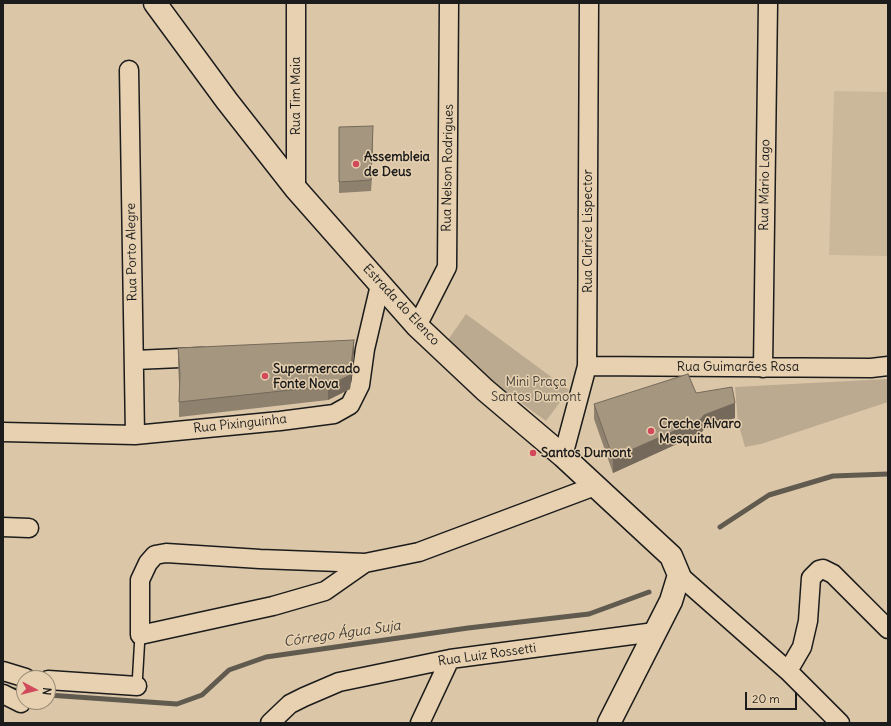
<!DOCTYPE html>
<meta charset="utf-8">
<style>
body{margin:0}
#map{position:relative;width:891px;height:726px;overflow:hidden;background:#dbc6a7;font-family:Delius,sans-serif}
canvas{display:block}
.frame{position:absolute;inset:0;border:4px solid #1c1c1c;pointer-events:none}
.north{position:absolute;left:16px;top:670px;width:40px;height:40px;box-sizing:border-box;background:#e7d1b0;border:1px solid #968975;border-radius:50%;rotate:97deg;font-size:11px;font-weight:700;line-height:16px;text-align:center;color:#1c1c1c}
.north::after{content:'';display:block;margin:auto;width:14px;height:18px;background:#d1495b;clip-path:polygon(50% 0,100% 100%,50% 72%,0 100%)}
.scale{position:absolute;left:745px;top:692px;width:52px;height:18px;box-sizing:border-box;border:2px solid #1c1c1c;border-top:0;padding-left:5px;font-size:12px;line-height:14px;white-space:nowrap;color:#1c1c1c;-webkit-text-stroke:3px #e7d1b0;paint-order:stroke}
</style>
<div id="map">
<canvas width="891" height="726"></canvas>
<div class="frame"></div>
<div class="north">N</div>
<div class="scale">20 m</div>
</div>
<script>
const g = document.querySelector('canvas').getContext('2d');
g.lineJoin = 'round';
function paint(path, color) {
  g.fillStyle = color;
  g.fill(path, 'evenodd');
}
function toPath(rows) {
  const path = new Path2D();
  for (const r of rows) {
    path.moveTo(r[0], r[1]);
    for (let i = 2; i < r.length; i += 2) path.lineTo(r[i], r[i + 1]);
  }
  return path;
}
function trace(path, color, width, dash) {
  g.strokeStyle = color;
  g.lineWidth = width;
  g.lineCap = dash ? 'butt' : 'round';
  g.setLineDash(dash || []);
  g.stroke(path);
}
function drawText(font, color, halo, rows, align = 'center') {
  g.font = font + ' Delius,sans-serif';
  g.lineWidth = 3;
  g.setLineDash([]);
  g.textBaseline = 'middle';
  g.strokeStyle = halo;
  g.fillStyle = color;
  for (const [text, x, y, turn = 0] of rows) {
    g.save();
    g.translate(x, y);
    g.rotate((+turn || 0) * Math.PI / 180);
    g.textAlign = isNaN(turn) ? turn : align;
    if (halo) g.strokeText(text, 0, 0);
    g.fillText(text, 0, 0);
    g.restore();
  }
}
paint(toPath([
 [834,91,888,92,888,256,829,255]
]), '#cbb89b');
paint(toPath([
 [466,314,569,390,546,421,460,358,448,340],
 [888,379,888,402,761,444,745,447,738,422,735,387]
]), '#bbaa90');
trace(toPath([
 [720,527,769,495,833,476,888,474],
 [9,689,24,692],
 [48,695,177,704,202,695,229,670,266,657,468,628,589,614,649,592]
]), '#615a4f', 5);
const lane = toPath([
 [137,686,140,635]
]);
const street = toPath([
 [296,3,296,189],
 [129,70,135,435],
 [417,326,447,267,449,3],
 [135,360,203,357],
 [587,366,871,368,888,366],
 [763,368,768,3],
 [3,432,135,435,280,421,334,414,350,405,360,385,365,349,380,285],
 [563,456,587,366,589,3],
 [3,527,29,528],
 [365,563,260,559,166,553,155,555,148,563,140,580,140,635,273,606,325,591,365,563,419,552,595,486],
 [679,575,788,671,840,723],
 [3,671,26,678],
 [788,671,802,647,808,621,811,578,819,570,823,569,833,574,888,629],
 [48,680,137,686],
 [3,694,21,703],
 [270,723,290,704,304,697,339,682,450,659,655,632],
 [420,723,450,659]
]);
const secondary = toPath([
 [155,3,227,101,296,189,417,326,485,390,563,456,671,556,679,575,671,601,609,723]
]);
trace(lane, '#1c1c1c', 12);
trace(street, '#1c1c1c', 21);
trace(secondary, '#1c1c1c', 25);
trace(lane, '#e7d1b0', 9);
trace(street, '#e7d1b0', 18);
trace(secondary, '#e7d1b0', 22);
paint(toPath([
 [339,127,373,137,371,191,339,193],
 [178,348,354,355,350,389,328,400,179,417,179,384,178,362],
 [696,393,735,418,704,429,701,433,613,473,594,419,594,404]
]), '#8e816e');
paint(toPath([
 [373,126,373,137,371,191,371,180],
 [354,340,354,355,350,389,328,400,328,386],
 [735,403,735,418,704,429,701,433,613,473,613,458,704,415]
]), '#74695a');
const building = toPath([
 [373,126,371,180,339,182,339,127,373,126],
 [354,340,350,375,328,386,179,402,180,374,178,348,354,340],
 [688,374,696,393,732,387,735,403,704,415,701,419,613,458,594,404,688,374]
]);
paint(building, '#a59680');
trace(building, '#74695a', 1);
for (const [x, y, r, color] of [
 [356,164,4,"#d1495b"],
 [265,376,4,"#d1495b"],
 [651,431,4,"#d1495b"],
 [533,453,4,"#d1495b"]
]) {
  const dot = new Path2D();
  dot.arc(x, y, r, 0, 2 * Math.PI);
  g.fillStyle = color;
  g.fill(dot);
  trace(dot, '#e7d1b0', 1.5);
}
drawText('13px', '#1c1c1c', '#e7d1b0', [
 ["Rua Tim Maia",296,96,-90],
 ["Rua Nelson Rodrigues",448,168,-89],
 ["Rua Mário Lago",765,185,-89],
 ["Rua Clarice Lispector",588,231,-90],
 ["Rua Porto Alegre",132,252,-91],
 ["Estrada do Elenco",401,305,47],
 ["Rua Guimarães Rosa",738,367],
 ["Rua Pixinguinha",240,424,-6],
 ["Rua Luiz Rossetti",487,655,-8]
]);
drawText('bold 13px', '#1c1c1c', '#e7d1b0', [
 ["Assembleia",364,157],
 ["de Deus",364,172],
 ["Supermercado",273,369],
 ["Fonte Nova",273,384],
 ["Creche Alvaro",659,424],
 ["Mesquita",659,439],
 ["Santos Dumont",541,453]
], 'left');
drawText('13px', '#444039', '#e7d1b0', [
 ["Mini Praça",536,382],
 ["Santos Dumont",536,397]
]);
drawText('italic 14px', '#44403a', '#e7d1b0', [
 ["Córrego Água Suja",342,634,-8]
]);
</script>
